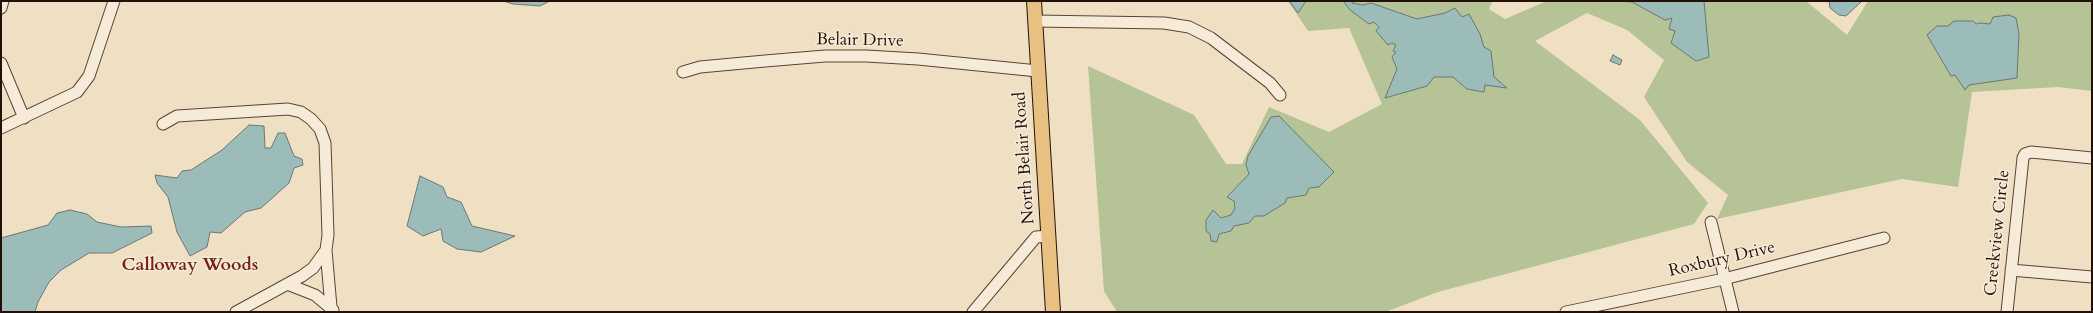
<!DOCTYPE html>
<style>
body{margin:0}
#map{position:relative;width:2093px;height:313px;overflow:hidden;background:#efe0c3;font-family:Cardo,serif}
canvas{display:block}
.frame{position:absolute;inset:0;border:2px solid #231109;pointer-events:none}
</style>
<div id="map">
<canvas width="2093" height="313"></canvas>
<div class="frame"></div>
</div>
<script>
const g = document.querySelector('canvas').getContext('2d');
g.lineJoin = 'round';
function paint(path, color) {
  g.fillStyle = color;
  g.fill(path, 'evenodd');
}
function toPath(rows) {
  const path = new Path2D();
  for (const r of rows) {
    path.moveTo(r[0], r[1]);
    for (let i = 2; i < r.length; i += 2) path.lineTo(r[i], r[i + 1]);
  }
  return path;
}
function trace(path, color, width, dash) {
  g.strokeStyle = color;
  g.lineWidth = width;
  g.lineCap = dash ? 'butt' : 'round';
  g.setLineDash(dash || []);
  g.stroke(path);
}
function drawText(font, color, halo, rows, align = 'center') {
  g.font = font + ' Cardo,serif';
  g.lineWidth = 3;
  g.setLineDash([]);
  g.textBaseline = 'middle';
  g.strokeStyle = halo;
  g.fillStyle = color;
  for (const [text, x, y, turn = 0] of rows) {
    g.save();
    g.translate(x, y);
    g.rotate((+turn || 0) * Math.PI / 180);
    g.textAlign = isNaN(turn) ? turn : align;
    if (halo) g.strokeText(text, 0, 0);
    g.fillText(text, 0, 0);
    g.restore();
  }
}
paint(toPath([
 [1288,1,1493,1,1489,9,1505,19,1547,1,1806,1,1847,35,1868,1,2092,1,2092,91,2058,87,1972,92,1958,187,1902,179,1717,219,1728,195,1687,162,1644,97,1664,60,1627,30,1587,13,1535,41,1640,120,1708,203,1694,224,1438,292,1385,312,1117,312,1104,291,1088,66,1194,115,1226,164,1242,164,1269,107,1329,132,1382,104,1349,28,1308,31]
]), '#b5c396');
const water = toPath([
 [503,1,550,1,540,6,513,4,503,1],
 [1289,1,1306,1,1298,13,1289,1],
 [1343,1,1353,1,1352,3,1363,5,1371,3,1417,19,1445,13,1455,8,1462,17,1469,14,1480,34,1484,47,1491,51,1494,77,1507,88,1485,85,1484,92,1467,89,1453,77,1434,77,1427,86,1385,98,1397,69,1392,57,1396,52,1393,51,1396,45,1392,43,1388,45,1376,31,1379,27,1374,22,1369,24,1350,10,1343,1],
 [1616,1,1704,1,1709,57,1696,61,1671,43,1675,31,1669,29,1672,18,1665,20,1632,2,1616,1],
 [1829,1,1862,1,1846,16,1839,15,1830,8,1829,1],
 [2009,15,2016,18,2019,34,2017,78,1969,85,1965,90,1955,75,1951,76,1927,35,1937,26,1948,26,1954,21,1973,21,1976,24,1980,23,1990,24,1993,17,2009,15],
 [1613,55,1622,60,1620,65,1610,61,1613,55],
 [1279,116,1334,172,1319,187,1309,188,1306,195,1287,198,1285,203,1264,216,1255,216,1249,223,1234,226,1231,231,1219,234,1217,242,1211,241,1210,234,1206,231,1206,220,1213,210,1221,218,1231,215,1235,208,1234,201,1227,197,1249,174,1246,165,1248,156,1271,117,1279,116],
 [249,125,264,126,265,148,271,148,278,133,285,133,294,156,302,159,303,165,294,168,289,183,261,208,245,212,221,233,210,232,207,247,190,256,177,232,168,197,157,183,155,175,177,178,182,171,191,170,222,150,249,125],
 [420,176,443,187,447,197,461,202,472,226,515,236,481,252,457,249,443,241,441,229,423,236,407,226,420,176],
 [70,210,87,214,97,222,121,227,151,226,152,233,112,253,89,253,61,270,49,282,38,302,35,312,1,312,1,238,48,225,57,213,70,210]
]);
paint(water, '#9bbcb9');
trace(water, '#6b7873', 1);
const minor = toPath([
 [1,8,3,1],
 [1035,21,1164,23,1189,27,1211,38,1270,83,1280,95],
 [1,63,24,118],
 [683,72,700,67,765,61,825,56,866,56,918,59,1038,71],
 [163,124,177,116,288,109,301,112,311,119,320,129,325,143,328,235,326,250,313,268,302,276,236,312],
 [1,128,77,92,89,76,114,1],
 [1711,222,1733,312],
 [326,250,331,307],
 [2011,270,2092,277],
 [287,284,315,295,333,310],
 [973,312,1036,237,1048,236],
 [1566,312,1724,279,1884,238],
 [2007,312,2023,158,2025,154,2031,152,2092,158]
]);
const major = toPath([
 [1034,1,1053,312]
]);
trace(minor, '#564538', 13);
trace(major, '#231109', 16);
trace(minor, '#f5ebd8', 11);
trace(major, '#e8c082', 14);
drawText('17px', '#231109', '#f5ebd8', [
 ["Belair Drive",860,41,1],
 ["North Belair Road",1025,158,-94],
 ["Creekview Circle",1998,233,-84],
 ["Roxbury Drive",1722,260,-13]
]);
drawText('bold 18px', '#7a1f14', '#f5ebd8', [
 ["Calloway Woods",190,266]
]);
</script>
